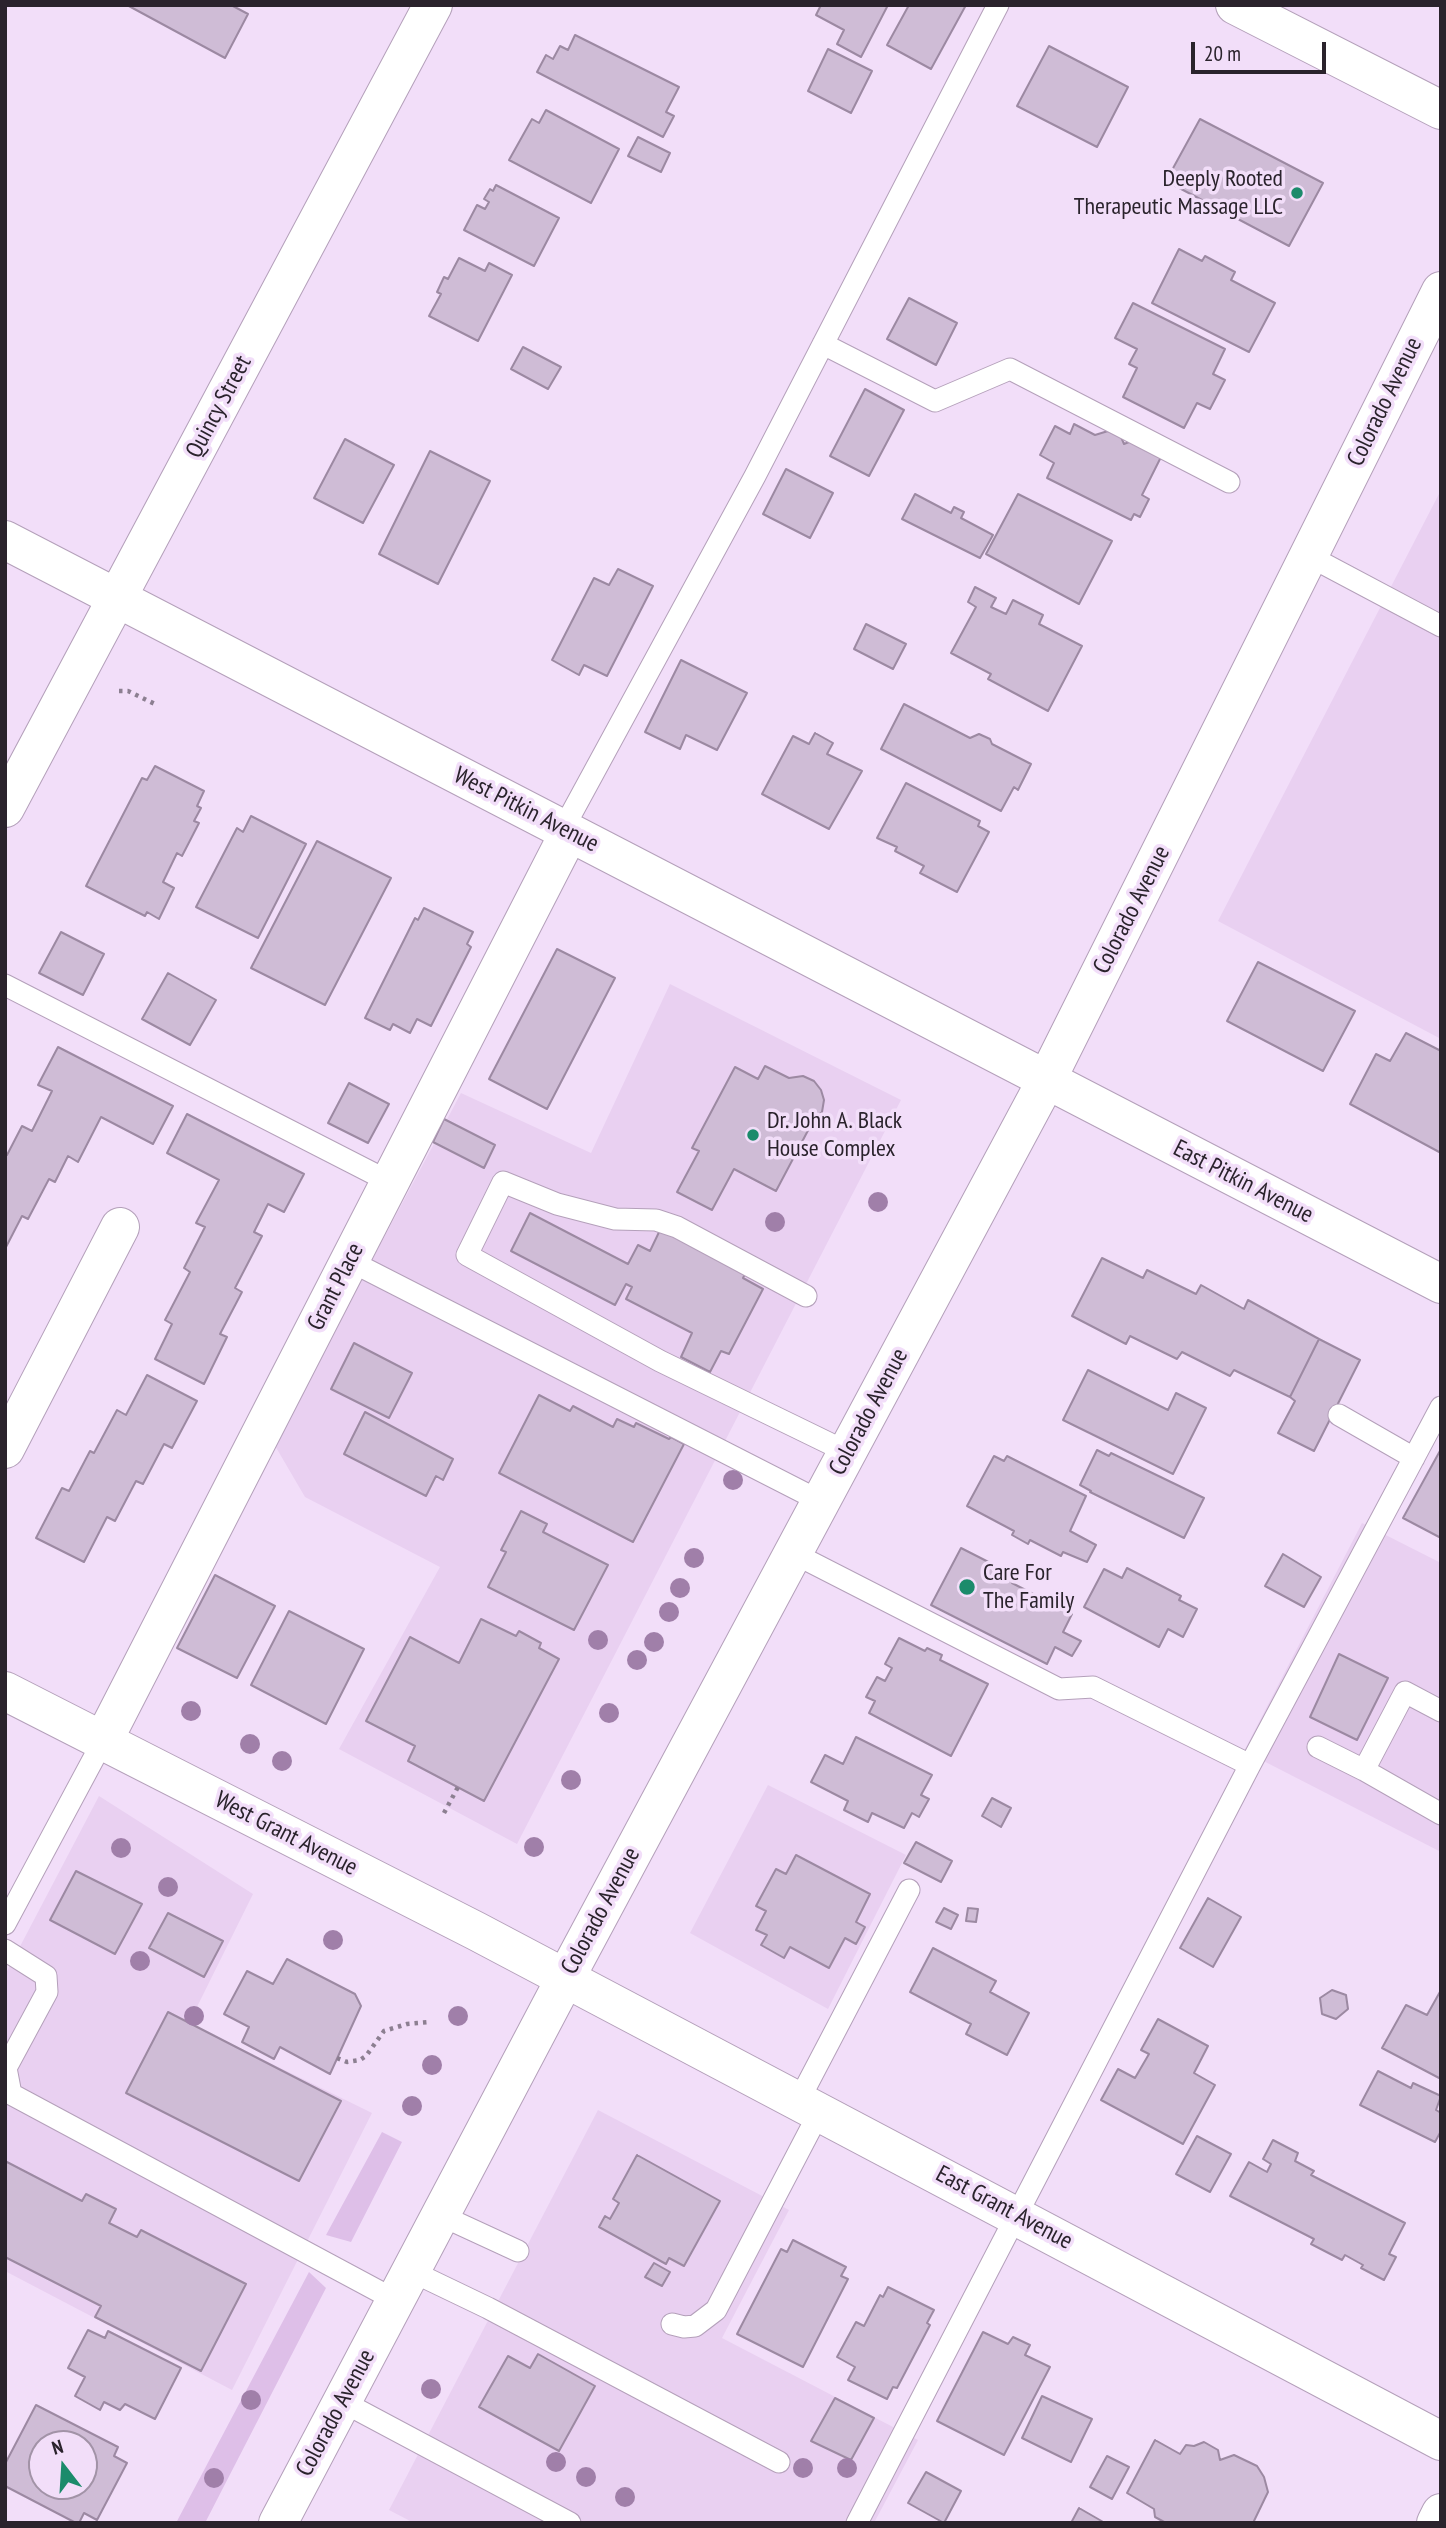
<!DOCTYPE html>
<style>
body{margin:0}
#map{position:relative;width:1446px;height:2528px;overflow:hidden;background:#f2def9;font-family:"PT Sans Narrow",sans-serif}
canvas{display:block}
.frame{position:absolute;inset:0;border:7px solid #2a232c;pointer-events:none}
.north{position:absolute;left:28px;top:2430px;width:70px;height:70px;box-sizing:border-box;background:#f2def9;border:2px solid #a293a7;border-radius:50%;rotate:343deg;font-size:19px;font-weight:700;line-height:28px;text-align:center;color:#2a232c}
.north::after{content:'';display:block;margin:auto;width:24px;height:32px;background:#1b8b6b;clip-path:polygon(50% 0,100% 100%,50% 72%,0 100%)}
.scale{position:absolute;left:1191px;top:42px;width:135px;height:32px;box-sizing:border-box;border:4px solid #2a232c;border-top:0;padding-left:9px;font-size:21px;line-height:24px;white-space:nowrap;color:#2a232c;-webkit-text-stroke:5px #f2def9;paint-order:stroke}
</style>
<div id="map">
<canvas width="1446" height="2528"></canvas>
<div class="frame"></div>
<div class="north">N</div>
<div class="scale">20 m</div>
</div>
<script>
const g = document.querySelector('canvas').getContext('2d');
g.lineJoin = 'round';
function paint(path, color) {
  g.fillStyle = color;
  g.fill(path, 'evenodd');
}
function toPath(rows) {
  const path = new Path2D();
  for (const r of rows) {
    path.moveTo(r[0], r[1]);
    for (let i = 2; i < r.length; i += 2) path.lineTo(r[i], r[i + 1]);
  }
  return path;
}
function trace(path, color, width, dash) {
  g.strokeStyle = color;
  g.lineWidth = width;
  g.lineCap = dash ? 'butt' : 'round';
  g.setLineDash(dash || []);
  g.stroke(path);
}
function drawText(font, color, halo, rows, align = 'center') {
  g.font = font + ' "PT Sans Narrow",sans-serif';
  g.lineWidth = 7;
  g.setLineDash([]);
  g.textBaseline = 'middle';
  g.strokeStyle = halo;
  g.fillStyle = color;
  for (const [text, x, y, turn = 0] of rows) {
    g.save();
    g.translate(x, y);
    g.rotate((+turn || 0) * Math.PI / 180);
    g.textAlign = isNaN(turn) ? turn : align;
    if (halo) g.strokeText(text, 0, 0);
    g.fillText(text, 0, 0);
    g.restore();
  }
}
paint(toPath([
 [1441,490,1441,1039,1218,921],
 [670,984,901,1100,517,1844,339,1749,440,1567,305,1497,274,1444,461,1093,591,1153],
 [1362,1523,1441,1563,1441,1852,1244,1751],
 [768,1785,906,1855,828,2009,690,1933],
 [99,1796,253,1894,189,2023,372,2113,232,2390,5,2271,5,1975],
 [598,2110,789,2210,722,2338,918,2440,874,2523,414,2523,389,2510]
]), '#e9d0f1');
paint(toPath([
 [382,2132,402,2142,351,2242,326,2235],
 [309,2272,326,2288,205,2523,176,2523]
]), '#debfe8');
const building = toPath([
 [127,5,231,5,248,14,225,58,127,5],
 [821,5,888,5,861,57,837,44,844,30,816,15,821,5],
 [909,5,966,5,931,69,887,45,909,5],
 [575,35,679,87,666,112,674,116,663,137,537,72,546,55,553,59,560,46,568,50,575,35],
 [1049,46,1128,87,1097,147,1017,106,1049,46],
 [828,49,872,71,851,113,808,91,828,49],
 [546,110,619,149,591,203,509,160,532,119,539,123,546,110],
 [1200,119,1323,183,1289,246,1166,181,1200,119],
 [638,137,670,153,661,172,628,156,638,137],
 [496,185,559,218,534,266,464,230,477,205,485,209,489,202,484,199,490,189,493,191,496,185],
 [1179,249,1202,261,1205,256,1235,272,1231,280,1275,303,1249,352,1152,303,1179,249],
 [459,258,485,271,489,263,512,275,478,341,429,316,441,294,437,292,444,277,448,279,459,258],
 [909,298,957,323,936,365,887,339,909,298],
 [1133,303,1225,349,1213,374,1225,380,1210,409,1197,403,1184,428,1123,397,1137,368,1129,364,1137,349,1115,338,1133,303],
 [523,347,561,367,548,389,511,369,523,347],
 [865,389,904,410,869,476,830,456,865,389],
 [1074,424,1095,435,1108,431,1121,437,1124,444,1134,440,1162,455,1142,495,1149,499,1140,517,1134,514,1131,520,1047,478,1054,463,1040,455,1055,426,1070,434,1074,424],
 [345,439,394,465,363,523,314,498,345,439],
 [430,451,490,481,438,584,379,554,430,451],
 [786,469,833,493,810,538,763,514,786,469],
 [915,494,951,513,954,507,964,512,961,518,993,535,980,558,902,519,915,494],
 [1018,494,1112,541,1079,604,986,554,1018,494],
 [618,569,653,586,607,676,584,665,579,675,552,660,594,578,609,585,618,569],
 [975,587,996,598,991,607,1006,614,1013,600,1043,615,1039,624,1082,646,1048,711,988,679,991,674,951,653,976,607,968,602,975,587],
 [866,624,906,644,893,669,854,649,866,624],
 [681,660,747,693,717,750,686,735,680,749,645,732,681,660],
 [904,704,970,738,979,734,990,739,992,744,1031,764,1018,790,1014,787,1001,811,881,749,904,704],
 [815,733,833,743,827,754,862,771,829,829,762,794,793,736,809,744,815,733],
 [155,766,204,791,197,806,201,808,194,821,199,823,182,856,177,853,163,882,174,888,159,919,147,912,145,916,86,886,142,778,147,780,155,766],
 [906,783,980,821,978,826,989,832,957,892,920,873,924,866,895,851,897,847,877,838,906,783],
 [251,816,306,844,258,938,196,907,237,828,243,832,251,816],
 [317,841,391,878,325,1005,251,968,317,841],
 [424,908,473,932,467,944,471,947,431,1026,417,1019,410,1033,393,1024,390,1030,365,1018,415,918,418,920,424,908],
 [61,932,104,954,83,995,39,973,61,932],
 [557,949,615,978,547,1109,489,1079,557,949],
 [1258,962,1355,1011,1323,1071,1227,1021,1258,962],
 [168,973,216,1000,190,1045,142,1019,168,973],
 [1406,1033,1441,1051,1441,1153,1350,1104,1376,1054,1390,1061,1406,1033],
 [58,1047,173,1106,153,1144,101,1117,78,1162,68,1156,55,1182,49,1179,28,1219,22,1216,5,1249,5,1155,7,1155,22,1126,32,1131,52,1091,38,1085,58,1047],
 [765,1066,789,1078,803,1076,814,1081,821,1090,824,1100,822,1112,813,1121,776,1191,734,1169,712,1210,677,1192,699,1151,692,1148,735,1067,758,1079,765,1066],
 [349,1083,389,1104,368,1143,328,1123,349,1083],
 [187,1114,304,1174,284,1212,268,1204,254,1232,262,1236,235,1288,242,1292,220,1334,227,1337,204,1384,155,1359,172,1324,165,1320,190,1272,184,1268,205,1227,196,1223,219,1180,167,1153,187,1114],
 [444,1119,495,1145,484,1168,433,1142,444,1119],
 [530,1213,628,1264,638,1245,650,1251,661,1228,746,1272,743,1278,763,1289,729,1354,721,1351,710,1372,681,1357,692,1333,626,1299,632,1287,626,1284,615,1305,511,1251,530,1213],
 [1102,1258,1143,1278,1147,1270,1196,1294,1201,1285,1244,1309,1248,1300,1319,1339,1290,1397,1234,1370,1230,1376,1182,1352,1177,1359,1130,1336,1126,1344,1072,1316,1102,1258],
 [1319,1339,1360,1360,1314,1451,1278,1433,1295,1401,1290,1397,1319,1339],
 [354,1343,412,1373,389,1418,331,1389,354,1343],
 [1088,1370,1168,1410,1176,1393,1206,1408,1173,1474,1063,1420,1088,1370],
 [147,1375,197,1401,172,1448,164,1444,143,1484,136,1481,115,1521,107,1517,84,1562,36,1538,62,1488,69,1491,90,1451,94,1453,117,1410,126,1415,147,1375],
 [539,1395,570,1411,573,1406,613,1427,617,1419,634,1427,636,1423,669,1439,671,1437,684,1444,633,1542,499,1473,539,1395],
 [365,1412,453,1459,443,1480,436,1476,426,1496,344,1454,365,1412],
 [1441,1449,1441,1538,1403,1518,1441,1449],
 [1097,1450,1109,1456,1111,1453,1204,1498,1184,1538,1090,1492,1091,1491,1080,1485,1097,1450],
 [994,1456,1004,1461,1007,1456,1086,1496,1070,1531,1096,1545,1087,1562,1063,1552,1061,1556,1030,1540,1028,1544,1012,1535,1014,1531,967,1506,994,1456],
 [521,1511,547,1524,543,1532,608,1565,574,1630,488,1587,506,1552,501,1550,521,1511],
 [961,1548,1016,1576,1012,1583,1072,1614,1063,1632,1081,1641,1072,1656,1055,1647,1047,1664,931,1605,961,1548],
 [1283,1554,1321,1577,1304,1607,1265,1586,1283,1554],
 [1127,1568,1181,1596,1179,1600,1197,1609,1183,1637,1168,1629,1159,1647,1084,1607,1104,1569,1122,1578,1127,1568],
 [215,1575,275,1606,237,1678,177,1648,215,1575],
 [289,1611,364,1649,326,1724,251,1685,289,1611],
 [481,1619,516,1636,519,1631,541,1643,539,1648,559,1659,484,1801,408,1761,415,1746,366,1721,410,1637,459,1663,481,1619],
 [899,1638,925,1651,927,1648,942,1655,940,1660,988,1684,951,1756,869,1713,875,1701,866,1697,877,1677,885,1681,892,1668,885,1664,899,1638],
 [1339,1654,1388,1678,1357,1740,1310,1717,1339,1654],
 [856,1737,932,1775,921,1795,929,1799,919,1817,912,1813,904,1828,872,1813,868,1822,844,1810,848,1801,811,1782,825,1755,843,1764,856,1737],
 [992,1798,1011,1808,1001,1827,982,1816,992,1798],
 [916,1842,952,1861,941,1882,904,1863,916,1842],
 [796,1855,870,1894,856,1922,865,1927,856,1944,845,1938,829,1968,790,1947,784,1958,761,1945,767,1935,756,1930,766,1911,756,1906,776,1869,786,1874,796,1855],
 [76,1871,142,1904,115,1954,50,1920,76,1871],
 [1208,1898,1241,1917,1213,1967,1180,1948,1208,1898],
 [944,1908,958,1915,951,1929,936,1922,944,1908],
 [968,1908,978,1909,976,1922,966,1921,968,1908],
 [168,1913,223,1941,204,1977,149,1948,168,1913],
 [933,1948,996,1981,990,1992,1029,2013,1007,2055,966,2034,971,2024,910,1992,933,1948],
 [287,1959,355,1994,361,2006,330,2074,280,2047,274,2059,242,2042,249,2027,224,2014,247,1971,273,1984,287,1959],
 [1332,1990,1346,1995,1348,2009,1336,2019,1322,2014,1320,1998,1332,1990],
 [1441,1990,1441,2079,1382,2048,1406,2005,1427,2015,1441,1990],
 [168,2012,341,2101,299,2181,126,2093,168,2012],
 [1158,2019,1208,2046,1194,2073,1215,2085,1183,2144,1101,2100,1118,2069,1135,2078,1149,2054,1141,2050,1158,2019],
 [1378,2071,1411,2088,1413,2083,1441,2096,1436,2110,1441,2113,1441,2131,1435,2142,1360,2105,1378,2071],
 [1197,2136,1231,2154,1210,2192,1176,2174,1197,2136],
 [1273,2140,1298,2153,1295,2161,1314,2171,1311,2175,1405,2223,1389,2254,1396,2257,1384,2280,1361,2268,1363,2265,1345,2255,1342,2260,1311,2244,1314,2239,1230,2196,1249,2162,1267,2172,1271,2164,1263,2159,1273,2140],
 [637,2155,720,2201,684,2266,669,2258,666,2264,599,2227,605,2216,610,2219,619,2203,613,2199,637,2155],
 [5,2161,82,2201,86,2194,116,2209,109,2223,137,2237,141,2230,246,2284,201,2371,95,2317,101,2306,5,2257,5,2161],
 [793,2240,846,2267,841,2276,848,2279,803,2367,737,2334,781,2249,787,2252,793,2240],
 [654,2263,670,2272,662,2286,645,2277,654,2263],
 [888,2287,934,2310,927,2323,930,2325,897,2388,893,2387,887,2399,848,2380,855,2367,837,2357,856,2322,864,2326,880,2295,883,2297,888,2287],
 [88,2330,105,2338,108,2331,181,2368,155,2419,125,2404,120,2410,104,2402,100,2410,75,2396,85,2377,68,2368,88,2330],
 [983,2332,1008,2344,1013,2337,1030,2345,1025,2355,1050,2367,1004,2455,937,2421,983,2332],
 [538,2354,595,2386,559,2451,479,2407,508,2356,530,2368,538,2354],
 [1042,2396,1092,2419,1071,2462,1022,2438,1042,2396],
 [835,2398,874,2418,851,2460,811,2441,835,2398],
 [36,2405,118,2447,114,2456,127,2463,97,2520,84,2513,79,2523,76,2523,5,2486,5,2464,36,2405],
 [42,2444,84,2444,84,2486,42,2486,42,2444],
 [1155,2440,1180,2454,1186,2445,1194,2446,1204,2442,1218,2450,1220,2460,1234,2455,1257,2466,1264,2477,1268,2492,1253,2523,1166,2523,1155,2517,1154,2509,1127,2493,1155,2440],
 [1107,2456,1129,2467,1112,2499,1090,2487,1107,2456],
 [926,2472,961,2491,944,2523,908,2503,926,2472],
 [1079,2508,1105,2523,1071,2523,1079,2508]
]);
paint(building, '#cfbcd6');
trace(building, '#9c89a2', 2);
const lane = toPath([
 [823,344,935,401,1010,369,1229,482],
 [1309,556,1441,626],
 [563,829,755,476,998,5],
 [5,985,390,1182],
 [350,1261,820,1501],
 [806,1296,677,1227,656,1220,615,1219,557,1204,503,1182,467,1255,660,1361,847,1452],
 [1339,1415,1414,1458],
 [793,1553,1059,1689,1093,1687,1250,1765],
 [1441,1711,1405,1692,1364,1770,1441,1814],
 [1318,1747,1364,1770],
 [5,1924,103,1741],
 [5,1950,46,1976,47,1992,6,2068,11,2094,395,2300],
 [799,2100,909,1890],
 [440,2215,518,2251],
 [411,2271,488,2308,779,2462],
 [672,2324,684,2327,695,2326,716,2310,820,2111],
 [343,2402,570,2523],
 [857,2523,1250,1765,1441,1407]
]);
const street = toPath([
 [1235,5,1441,110],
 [5,540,1441,1284],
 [5,808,433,5],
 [5,1449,120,1227],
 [5,1691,476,1931,1441,2441],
 [103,1741,569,833],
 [1436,2523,1441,2513]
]);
const secondary = toPath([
 [278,2523,566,1977,1046,1081,1441,291]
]);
trace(lane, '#b4a0ba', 23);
trace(street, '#b4a0ba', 40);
trace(secondary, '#b4a0ba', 40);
trace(toPath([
 [119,691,128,691,157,705],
 [444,1813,458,1787],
 [337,2058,347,2062,360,2060,366,2056,384,2031,407,2024,430,2022]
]), '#8c7f91', 4.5, [3.5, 5]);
trace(lane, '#fff', 21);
trace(street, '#fff', 38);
trace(secondary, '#fff', 38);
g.fillStyle = '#a07fa9';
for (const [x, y] of [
 [878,1202],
 [775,1222],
 [733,1480],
 [694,1558],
 [680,1588],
 [669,1612],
 [598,1640],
 [654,1642],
 [637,1660],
 [191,1711],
 [609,1713],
 [250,1744],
 [282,1761],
 [571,1780],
 [534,1847],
 [121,1848],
 [168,1887],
 [333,1940],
 [140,1961],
 [194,2016],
 [458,2016],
 [432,2065],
 [412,2106],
 [431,2389],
 [251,2400],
 [556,2462],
 [803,2468],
 [847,2468],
 [586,2477],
 [214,2478],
 [625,2497]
]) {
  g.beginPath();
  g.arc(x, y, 10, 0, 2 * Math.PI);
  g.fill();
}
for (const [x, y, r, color] of [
 [1297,193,7,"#1b8b6b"],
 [753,1135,7,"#1b8b6b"],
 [967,1587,9,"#1b8b6b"]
]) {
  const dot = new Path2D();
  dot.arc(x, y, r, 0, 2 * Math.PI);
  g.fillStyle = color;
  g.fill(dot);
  trace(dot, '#f2def9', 2.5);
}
drawText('24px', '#2a232c', '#f2def9', [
 ["Deeply Rooted",1283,179,"right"],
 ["Therapeutic Massage LLC",1283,207,"right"],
 ["Dr. John A. Black",767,1121],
 ["House Complex",767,1149],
 ["Care For",983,1573],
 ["The Family",983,1601]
], 'left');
drawText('24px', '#2a232c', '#f2def9', [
 ["Colorado Avenue",1385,402,-64],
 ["Quincy Street",219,407,-62],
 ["West Pitkin Avenue",526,810,27],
 ["Colorado Avenue",1132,910,-63],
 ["East Pitkin Avenue",1243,1182,27],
 ["Grant Place",336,1287,-63],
 ["Colorado Avenue",869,1412,-62],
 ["West Grant Avenue",286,1834,27],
 ["Colorado Avenue",601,1911,-62],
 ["East Grant Avenue",1004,2208,28],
 ["Colorado Avenue",336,2413,-62]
]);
</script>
